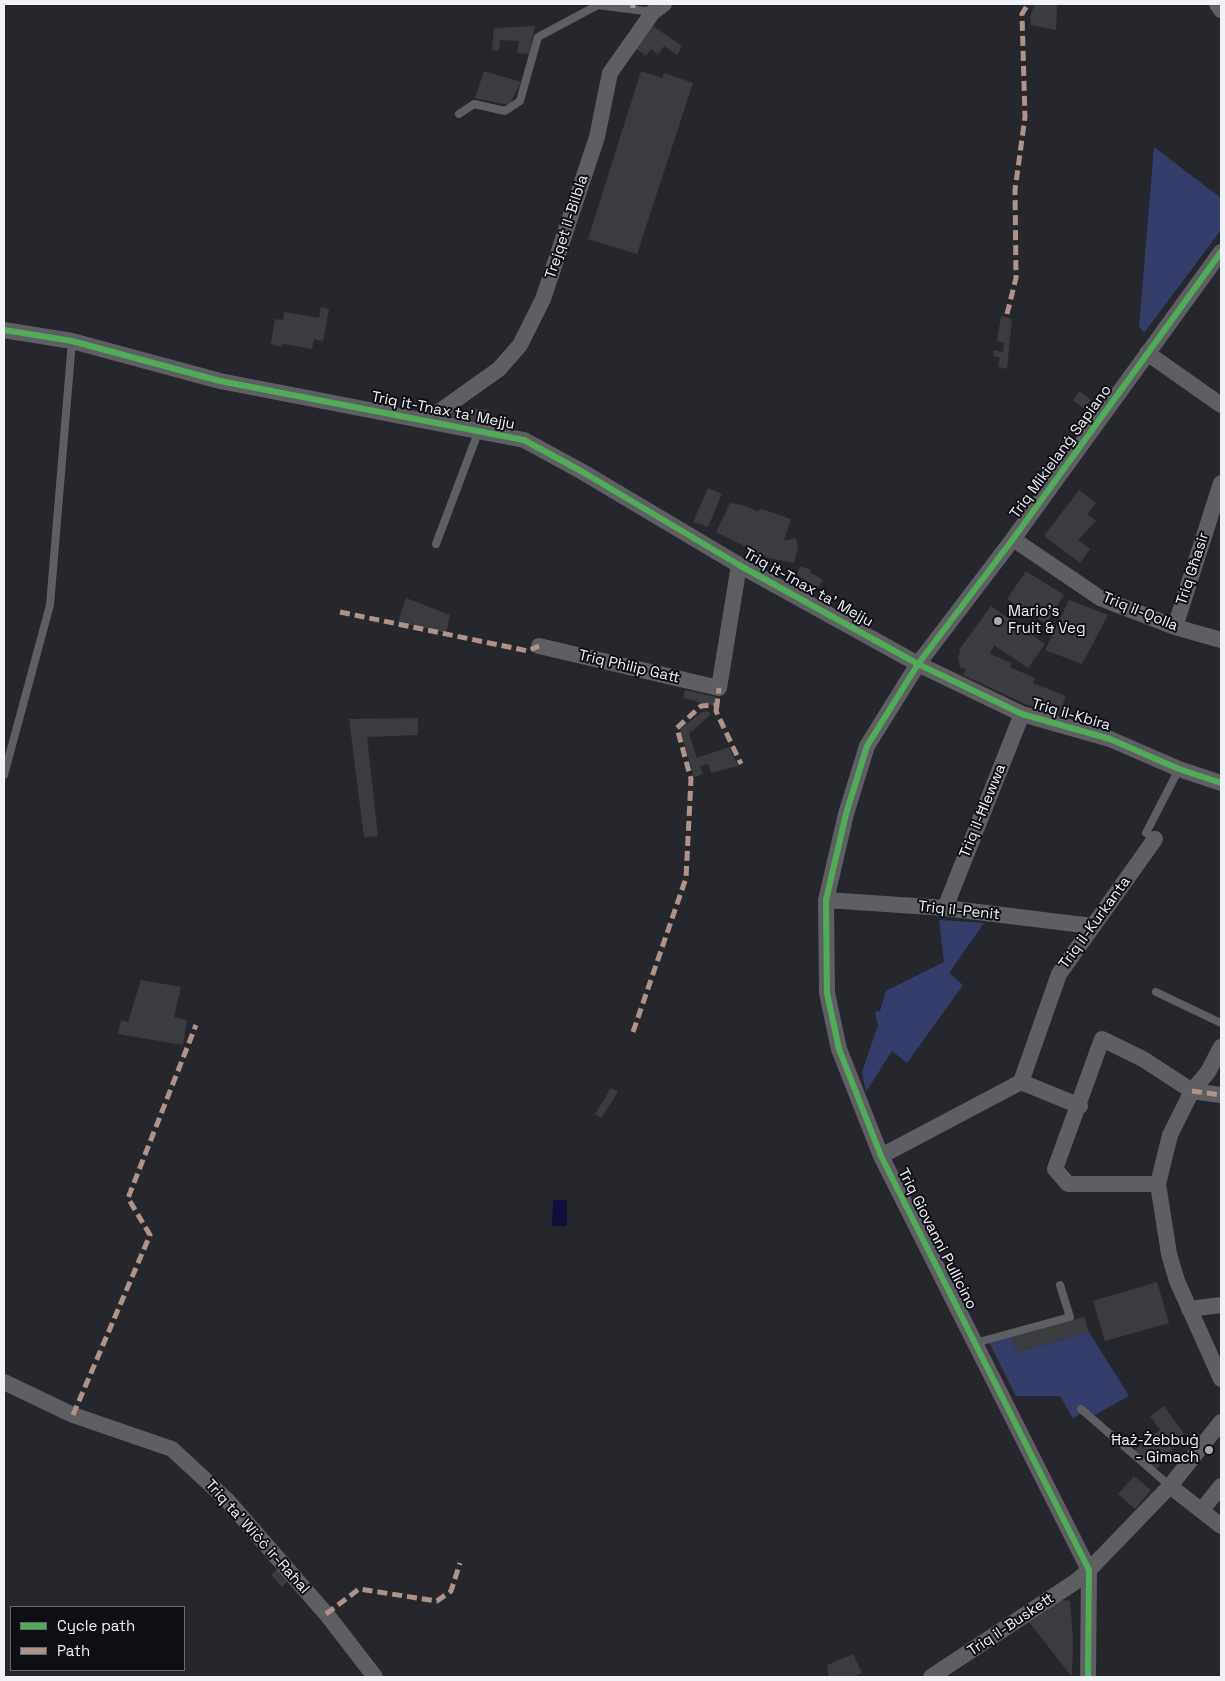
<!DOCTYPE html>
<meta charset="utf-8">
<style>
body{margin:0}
#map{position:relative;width:1225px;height:1681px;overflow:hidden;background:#26272c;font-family:"Space Grotesk",sans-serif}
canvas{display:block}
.frame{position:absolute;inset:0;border:5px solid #f0f2f8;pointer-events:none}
.legend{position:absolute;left:10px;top:1606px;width:175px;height:65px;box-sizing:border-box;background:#0e0f13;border:1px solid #686a6f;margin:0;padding:6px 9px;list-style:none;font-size:15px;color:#f0f2f8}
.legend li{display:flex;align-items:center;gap:10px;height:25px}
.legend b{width:25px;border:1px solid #686a6f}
</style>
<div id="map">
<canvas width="1225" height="1681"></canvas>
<div class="frame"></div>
<ul class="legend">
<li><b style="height:6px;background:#51ab58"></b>Cycle path</li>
<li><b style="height:6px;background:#af9288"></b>Path</li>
</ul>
</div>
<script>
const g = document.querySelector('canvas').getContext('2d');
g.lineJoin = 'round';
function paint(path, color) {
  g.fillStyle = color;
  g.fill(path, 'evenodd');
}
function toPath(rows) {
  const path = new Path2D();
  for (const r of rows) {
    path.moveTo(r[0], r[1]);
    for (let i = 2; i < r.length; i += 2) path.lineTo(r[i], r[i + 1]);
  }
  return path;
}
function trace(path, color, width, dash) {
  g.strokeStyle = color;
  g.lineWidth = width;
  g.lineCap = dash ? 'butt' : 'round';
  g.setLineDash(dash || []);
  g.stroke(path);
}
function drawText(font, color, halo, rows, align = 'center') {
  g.font = font + ' "Space Grotesk",sans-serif';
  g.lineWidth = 4;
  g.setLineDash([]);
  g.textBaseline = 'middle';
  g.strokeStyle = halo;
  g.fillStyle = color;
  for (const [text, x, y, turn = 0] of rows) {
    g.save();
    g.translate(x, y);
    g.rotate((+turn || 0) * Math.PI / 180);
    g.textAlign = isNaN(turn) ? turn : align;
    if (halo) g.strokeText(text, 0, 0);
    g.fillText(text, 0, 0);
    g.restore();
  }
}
paint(toPath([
 [1154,147,1221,198,1221,230,1144,333,1139,326],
 [939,920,984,923,949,973,963,985,907,1063,892,1051,866,1092,862,1072,878,1025,875,1012,880,1011,886,991,944,962],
 [1089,1332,1129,1396,1093,1416,1086,1409,1073,1419,1060,1396,1016,1396,989,1342,1012,1336,1017,1352]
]), '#343c6a');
paint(toPath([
 [553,1200,567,1200,567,1226,552,1226]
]), '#0e0d3e');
paint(toPath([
 [1035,4,1057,4,1056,30,1031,25,1030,17],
 [535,26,529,54,517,53,519,41,500,40,499,51,492,50,494,28],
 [653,26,682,46,677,55,664,46,658,55,651,49,646,56,635,48],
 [484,71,521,82,509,105,475,98],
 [641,71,662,78,664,73,693,83,637,254,588,239],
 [321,307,329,309,323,341,314,339,312,349,283,344,282,347,271,344,275,319,283,320,284,312,319,318],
 [1001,316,1012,319,1007,369,998,367,1000,358,993,356,994,350,1003,352,1004,343,997,341],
 [1079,391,1091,400,1084,409,1073,400],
 [457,406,467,413,469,407,491,411,488,425,448,418,450,412],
 [708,488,722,494,708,527,693,522],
 [1079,490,1096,503,1087,514,1096,521,1078,540,1090,549,1080,563,1044,536],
 [730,503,742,505,757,511,762,509,791,519,784,540,796,539,798,547,794,563,769,558,716,532],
 [800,566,811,570,810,572,823,580,818,588,797,575],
 [1026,571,1064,595,1046,624,1007,599],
 [406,598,450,615,446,633,398,622],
 [1069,600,1108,615,1082,664,1045,650],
 [991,606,1045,644,1028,668,994,645,990,654,1012,663,1010,667,1035,678,1033,683,1066,696,1058,716,1025,704,963,675,966,669,960,667,958,656,961,652,959,650],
 [685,690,716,697,714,706,683,698],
 [707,711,711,714,689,734,697,758,729,747,738,766,711,773,708,764,700,766,703,774,694,777,680,729,702,712],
 [418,718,418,735,367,737,378,836,364,837,349,719],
 [141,980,181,987,174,1017,187,1020,183,1045,118,1034,121,1020,128,1022],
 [611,1088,618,1092,601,1118,595,1114],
 [1157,1282,1169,1323,1105,1341,1093,1301],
 [1084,1317,1089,1332,1017,1352,1012,1336],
 [1164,1406,1184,1434,1156,1470,1134,1450,1160,1430,1150,1416],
 [1134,1476,1151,1490,1135,1509,1118,1494],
 [279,1568,288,1581,282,1587,271,1575],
 [1057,1599,1070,1601,1073,1638,1072,1677,1029,1622,1048,1610],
 [853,1654,862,1673,853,1677,829,1677,827,1665]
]), '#3b3c40');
trace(toPath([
 [459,114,474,104,505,111,520,101,538,37,598,5,652,12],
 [436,544,479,430],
 [4,775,50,605,72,341],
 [1155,839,1146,833,1179,769],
 [1156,992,1221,1023],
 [975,1343,1070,1317,1060,1285],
 [1081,1409,1170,1486]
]), '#5e5f62', 8);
trace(toPath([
 [1217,4,1221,10],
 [4,330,72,341,220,381,524,440,581,471,739,565,918,664,1022,714,1110,739,1179,769,1221,783],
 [1147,353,1221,405],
 [426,421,499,369,520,345,543,299,597,137,610,73,653,12,664,4],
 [1013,539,1100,598,1175,627,1221,640],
 [1175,627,1221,483],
 [539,646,719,688,739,565],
 [826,900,945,908,1092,926],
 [945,908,1022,714],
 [1221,1047,1208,1072,1192,1091,1170,1135,1158,1184,1169,1254,1177,1281,1221,1379],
 [1021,1082,1080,1106],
 [881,1156,1021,1082,1059,974,1155,839],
 [1158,1184,1068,1184,1055,1169,1102,1039,1143,1059,1192,1091,1221,1095],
 [1189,1309,1221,1305],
 [4,1382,73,1415,172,1449,227,1500,328,1616,375,1677],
 [1170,1486,1221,1526],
 [1202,1510,1221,1486],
 [931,1677,1075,1582,1089,1570,1170,1486,1221,1422],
 [1088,1677,1089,1570,881,1156,839,1049,827,993,826,900,846,814,867,746,918,664,1013,539,1221,252]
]), '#5e5f62', 16);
trace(toPath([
 [633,8,633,4],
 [1007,314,1016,278,1015,190,1025,117,1022,14,1028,4],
 [340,612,528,651,539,646],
 [717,705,716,711,741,764],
 [633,1032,686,878,691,779,677,728,701,706,717,705,719,688],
 [1192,1091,1221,1095],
 [73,1415,150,1235,128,1198,196,1025],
 [326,1614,359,1589,437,1601,451,1591,460,1563]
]), '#af9288', 5, [10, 5]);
trace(toPath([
 [4,330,72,341,220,381,524,440,581,471,739,565,918,664,1022,714,1110,739,1179,769,1221,783],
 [1088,1677,1089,1570,881,1156,839,1049,827,993,826,900,846,814,867,746,918,664,1013,539,1221,252]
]), '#51ab58', 6);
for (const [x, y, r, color] of [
 [998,621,5,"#a9abb1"],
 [1209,1450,5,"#a9abb1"]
]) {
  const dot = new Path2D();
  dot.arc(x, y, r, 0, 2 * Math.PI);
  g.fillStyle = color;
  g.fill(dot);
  trace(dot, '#0e0f13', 2);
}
drawText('15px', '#f0f2f8', '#0e0f13', [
 ["Trejqet il-Bilbla",567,227,-72],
 ["Triq it-Tnax ta' Mejju",443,411,11],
 ["Triq Mikielanġ Sapiano",1061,452,-54],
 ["Triq Għasir",1193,569,-72],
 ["Triq it-Tnax ta' Mejju",808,588,29],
 ["Triq il-Qolla",1140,612,22],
 ["Triq Philip Gatt",629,667,13],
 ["Triq il-Kbira",1071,715,16],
 ["Triq il-Ħlewwa",983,811,-68],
 ["Triq il-Penit",959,911,6],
 ["Triq il-Kurkanta",1095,923,-54],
 ["Triq Giovanni Pullicino",937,1239,63],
 ["Triq ta' Wiċċ ir-Raħal",257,1537,48],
 ["Triq il-Buskett",1011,1625,-34]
]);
drawText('15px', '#f0f2f8', '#0e0f13', [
 ["Mario's",1008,612],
 ["Fruit & Veg",1008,629],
 ["Ħaż-Żebbuġ",1199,1441,"right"],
 ["- Gimach",1199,1458,"right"]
], 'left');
</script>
